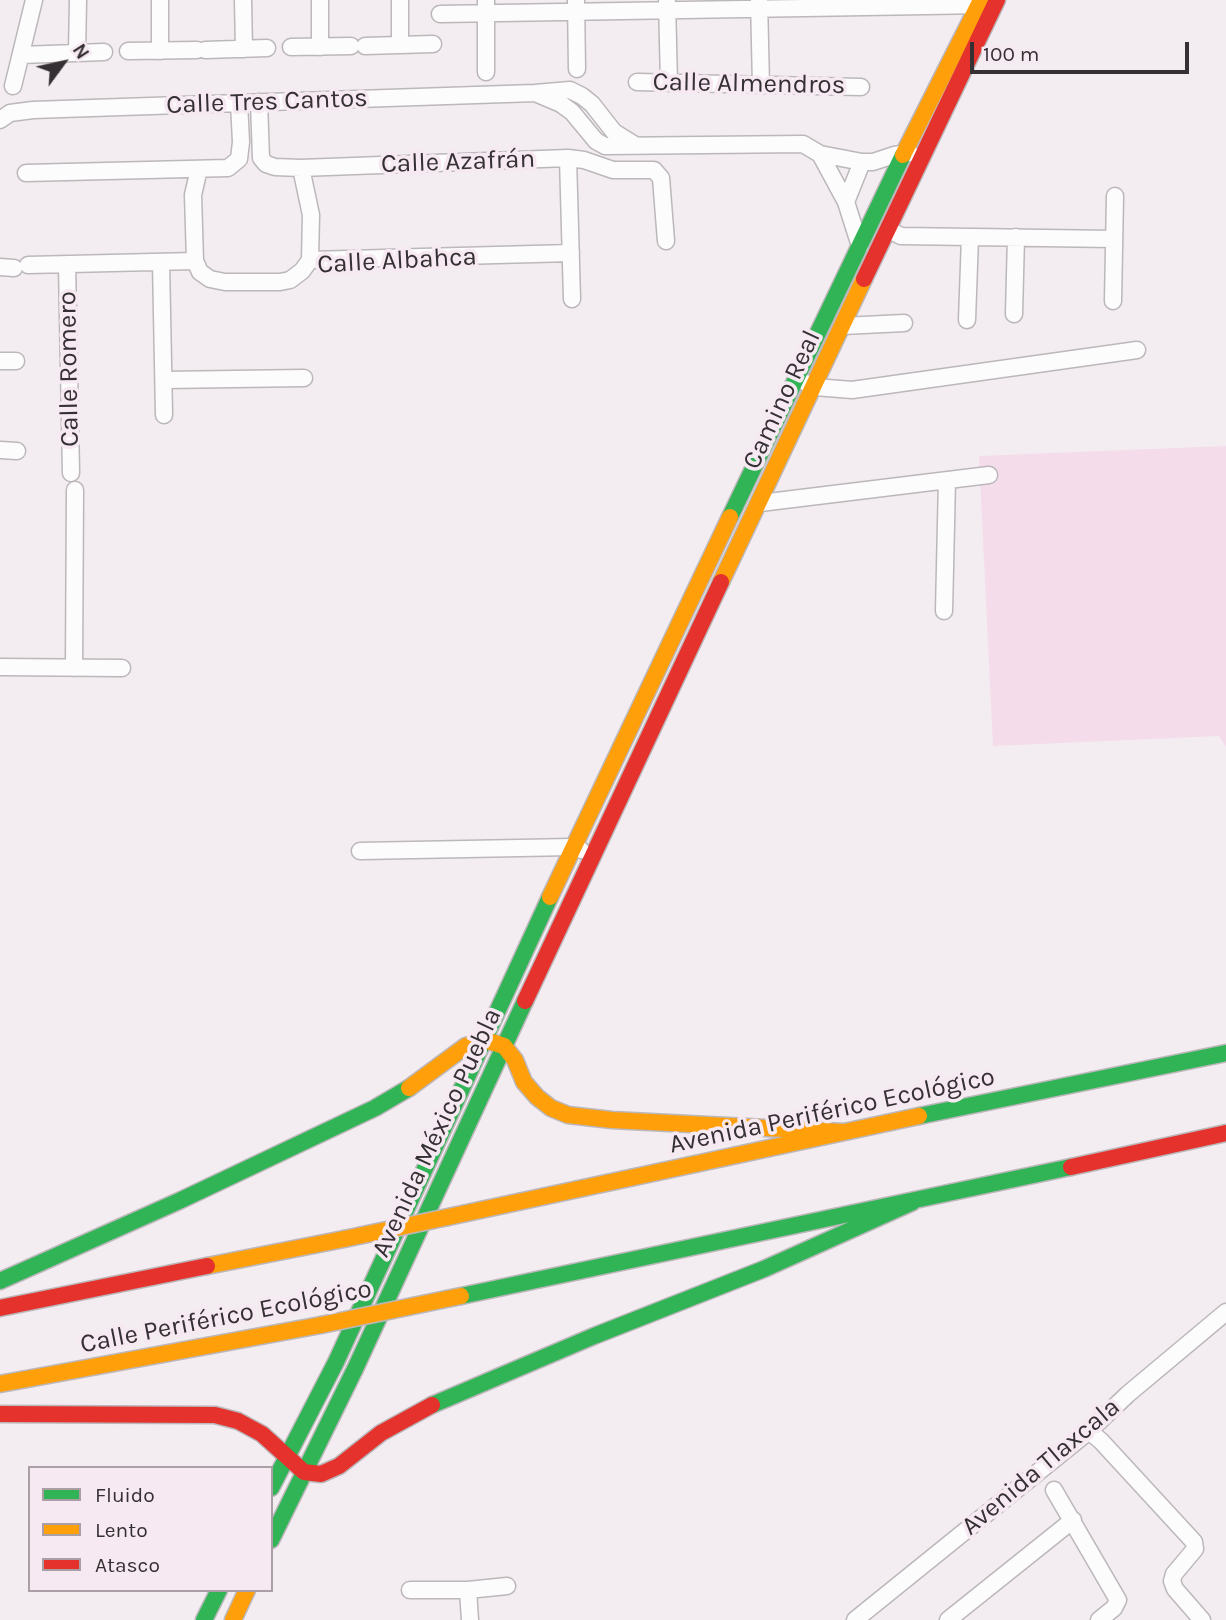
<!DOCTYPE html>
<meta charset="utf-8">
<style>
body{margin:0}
#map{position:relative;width:1226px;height:1620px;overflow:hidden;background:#f3ecf0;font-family:Karla,sans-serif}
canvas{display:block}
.legend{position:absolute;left:28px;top:1466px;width:245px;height:126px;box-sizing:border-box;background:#f6e9f1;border:2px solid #a99fa5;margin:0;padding:9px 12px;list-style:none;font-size:21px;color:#353033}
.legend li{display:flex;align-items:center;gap:14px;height:35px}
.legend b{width:35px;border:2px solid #a99fa5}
.north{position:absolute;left:28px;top:28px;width:70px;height:70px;-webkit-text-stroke:5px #f6e9f1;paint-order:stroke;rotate:57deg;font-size:19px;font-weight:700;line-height:28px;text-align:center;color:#353033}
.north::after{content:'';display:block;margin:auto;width:24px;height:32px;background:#353033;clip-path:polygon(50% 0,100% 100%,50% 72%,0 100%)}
.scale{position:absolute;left:970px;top:42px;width:219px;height:32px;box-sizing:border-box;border:4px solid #353033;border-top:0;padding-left:9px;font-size:21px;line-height:24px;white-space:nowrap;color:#353033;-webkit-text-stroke:5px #f6e9f1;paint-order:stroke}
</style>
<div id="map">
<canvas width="1226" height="1620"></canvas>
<ul class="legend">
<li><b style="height:9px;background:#30b455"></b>Fluido</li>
<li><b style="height:9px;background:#ff9f0a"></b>Lento</li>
<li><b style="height:9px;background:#e5322d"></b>Atasco</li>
</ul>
<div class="north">N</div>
<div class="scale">100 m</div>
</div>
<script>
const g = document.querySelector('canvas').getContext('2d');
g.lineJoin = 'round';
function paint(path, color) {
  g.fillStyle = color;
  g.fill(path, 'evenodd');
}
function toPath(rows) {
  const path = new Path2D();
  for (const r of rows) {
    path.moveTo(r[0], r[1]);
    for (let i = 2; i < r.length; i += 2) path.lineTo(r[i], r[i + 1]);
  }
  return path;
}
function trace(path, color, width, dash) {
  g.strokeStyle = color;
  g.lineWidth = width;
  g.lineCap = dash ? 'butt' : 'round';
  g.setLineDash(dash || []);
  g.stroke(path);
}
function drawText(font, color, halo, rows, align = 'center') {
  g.font = font + ' Karla,sans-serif';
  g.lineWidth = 7;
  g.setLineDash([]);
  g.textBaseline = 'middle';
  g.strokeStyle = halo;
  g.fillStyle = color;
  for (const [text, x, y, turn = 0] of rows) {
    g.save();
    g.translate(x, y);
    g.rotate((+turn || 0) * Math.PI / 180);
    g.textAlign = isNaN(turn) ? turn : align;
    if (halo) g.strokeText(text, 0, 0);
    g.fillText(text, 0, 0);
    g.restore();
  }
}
paint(toPath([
 [1226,446,1226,747,1219,736,993,746,979,456]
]), '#f5dceb');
const street = toPath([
 [243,0,244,49],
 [320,0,320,47],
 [400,0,400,44],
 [486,0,486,72],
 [576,0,577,69],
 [759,0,761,85],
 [667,2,669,83],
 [440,14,986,5],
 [365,46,433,44],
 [291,47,351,46],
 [205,50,267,48],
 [128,51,197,50],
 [160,51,160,0],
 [77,53,78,0],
 [21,55,104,52],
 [637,82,861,87],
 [13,86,34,0],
 [535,93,561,104,572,112,596,141,605,146,803,144,820,154,862,162,873,162,894,155,910,153],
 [259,102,261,158,266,164,275,167,301,168,568,158,584,160,613,170,654,170,661,178,666,241],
 [0,120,10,113,33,110,535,93,570,90,582,96,592,104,614,132,635,145],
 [820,154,846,202,860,246],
 [568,158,572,299],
 [301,168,311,215,310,260],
 [199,169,193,195,195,261,200,272,210,279,225,282,280,282,290,280,302,271,310,260],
 [26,173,228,168,239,159,241,142,239,103],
 [846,202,862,162],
 [889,230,901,236,1114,239],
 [310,260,571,253],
 [161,262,164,415],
 [28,265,195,261],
 [67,265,71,473],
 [0,267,14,268],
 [1113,301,1115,196],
 [1014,314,1016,237],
 [967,320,970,237],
 [843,326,904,323],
 [0,361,16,361],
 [164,380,304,378],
 [806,383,815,387,852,390,1137,350],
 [0,450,17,451],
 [760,503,989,475],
 [944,611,947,480],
 [0,667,122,668],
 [74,668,75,490],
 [360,851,572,847,581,850],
 [1089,1431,1101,1441,1194,1542,1195,1549,1174,1574,1172,1581,1175,1589,1202,1620],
 [1054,1490,1118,1600,1114,1608,1099,1620],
 [410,1590,468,1590,507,1586],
 [468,1590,470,1620],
 [855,1620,1089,1431,1128,1394,1226,1312],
 [948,1620,1073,1520]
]);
const fast = toPath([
 [730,517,903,155],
 [919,1116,1226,1053],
 [0,1281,179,1201,375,1108,409,1088],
 [461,1296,1071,1167],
 [432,1405,594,1336,764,1269,913,1202],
 [271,1488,336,1362,550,897],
 [271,1540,355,1369,525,1001],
 [204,1620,219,1590]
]);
const slow = toPath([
 [903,155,981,0],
 [721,582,864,279],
 [550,897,730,517],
 [409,1088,466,1046,485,1040,504,1046,515,1060,524,1082,537,1097,551,1108,568,1115,612,1120,843,1132],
 [448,1217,919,1116],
 [207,1266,344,1239],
 [0,1384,321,1325],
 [233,1620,247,1590]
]);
const jam = toPath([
 [864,279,997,0],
 [525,1001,721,582],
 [1071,1167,1226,1133],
 [0,1308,207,1266],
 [0,1414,215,1415,238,1421,262,1434,304,1472,321,1474,339,1466,381,1433,432,1405]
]);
trace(street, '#bbb7ba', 19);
trace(fast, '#bbb7ba', 19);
trace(slow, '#bbb7ba', 19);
trace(jam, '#bbb7ba', 19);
trace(street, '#fdfcfd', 16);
trace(fast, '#30b455', 16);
trace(slow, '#ff9f0a', 16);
trace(jam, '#e5322d', 16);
const slowBridge = toPath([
 [344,1239,448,1217],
 [321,1325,461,1296]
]);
trace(slowBridge, '#bbb7ba', 19, []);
trace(slowBridge, '#ff9f0a', 16);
drawText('26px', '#353033', '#f6e9f1', [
 ["Calle Almendros",749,84,1],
 ["Calle Tres Cantos",267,102,-2],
 ["Calle Azafrán",458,162,-2],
 ["Calle Albahca",397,261,-3],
 ["Calle Romero",69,369,-91],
 ["Camino Real",782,400,-65],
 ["Avenida Periférico Ecológico",832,1111,-12],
 ["Avenida México Puebla",437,1133,-65],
 ["Calle Periférico Ecológico",226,1317,-11],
 ["Avenida Tlaxcala",1041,1467,-40]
]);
</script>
